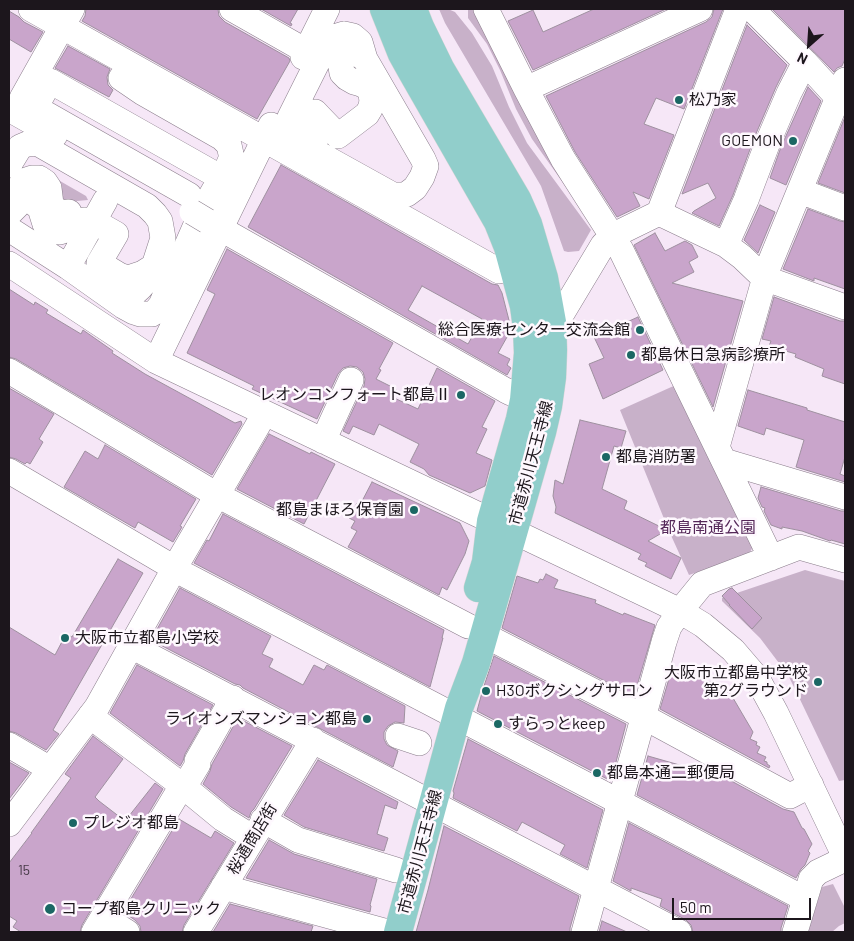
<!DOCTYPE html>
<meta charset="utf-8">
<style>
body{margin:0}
#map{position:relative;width:854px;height:941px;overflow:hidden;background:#f6e7f7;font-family:Barlow,sans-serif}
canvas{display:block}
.frame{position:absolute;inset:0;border:10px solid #1c161c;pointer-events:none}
.north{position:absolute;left:784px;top:20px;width:50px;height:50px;-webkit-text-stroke:4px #fef8fe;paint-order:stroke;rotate:206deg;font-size:14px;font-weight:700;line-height:20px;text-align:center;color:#1c161c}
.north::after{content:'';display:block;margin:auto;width:18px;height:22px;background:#1c161c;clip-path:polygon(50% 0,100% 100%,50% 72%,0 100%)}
.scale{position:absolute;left:672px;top:898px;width:139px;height:22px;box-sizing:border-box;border:2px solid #1c161c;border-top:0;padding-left:6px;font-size:15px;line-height:18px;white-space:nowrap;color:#1c161c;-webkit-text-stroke:4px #fef8fe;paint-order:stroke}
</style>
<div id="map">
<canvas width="854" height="941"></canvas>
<div class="frame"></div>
<div class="north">N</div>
<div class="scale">50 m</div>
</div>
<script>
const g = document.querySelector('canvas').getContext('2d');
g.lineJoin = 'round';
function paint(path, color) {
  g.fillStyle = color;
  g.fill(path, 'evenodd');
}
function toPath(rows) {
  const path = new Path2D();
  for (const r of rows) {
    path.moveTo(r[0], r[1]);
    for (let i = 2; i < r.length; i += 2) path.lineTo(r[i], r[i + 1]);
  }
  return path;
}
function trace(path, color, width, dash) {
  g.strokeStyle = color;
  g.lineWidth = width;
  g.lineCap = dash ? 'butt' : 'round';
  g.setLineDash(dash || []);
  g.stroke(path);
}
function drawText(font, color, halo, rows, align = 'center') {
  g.font = font + ' Barlow,"Noto Sans JP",sans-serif';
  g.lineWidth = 5;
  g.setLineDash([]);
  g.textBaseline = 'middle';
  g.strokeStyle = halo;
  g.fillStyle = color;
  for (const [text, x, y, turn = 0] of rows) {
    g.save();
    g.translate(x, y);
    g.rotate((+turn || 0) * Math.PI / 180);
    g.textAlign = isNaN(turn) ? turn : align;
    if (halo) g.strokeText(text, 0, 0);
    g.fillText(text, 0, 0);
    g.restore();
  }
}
paint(toPath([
 [439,9,448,9,455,12,472,33,492,66,509,107,527,143,591,230,579,251,568,252,564,251,541,186,445,23],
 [468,9,479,9,583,211,532,139,516,109,500,70,487,44,468,18],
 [41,170,86,196,88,200,77,201,68,207],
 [678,384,755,543,749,554,689,575,669,531,620,410],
 [805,570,845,581,845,780,839,781,795,689,788,675,760,638,722,601,722,598],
 [833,884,845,908,845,923,839,926,832,932,808,932,822,887]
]), '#c8b1c9');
const building = toPath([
 [86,9,218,9,219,16,225,22,289,58,290,61,257,119,82,21,85,16,86,9],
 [261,9,298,9,290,23,292,24,291,26,261,9],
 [594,9,666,9,533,70,508,21,533,10,543,32,594,9],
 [714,9,723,9,684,109,656,98,644,124,674,135,649,199,633,192,640,206,617,217,575,152,546,96,706,22,712,17,714,9],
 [772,9,845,9,845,59,842,66,837,68,834,72,772,9],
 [9,11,19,17,24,22,43,32,31,52,9,39,9,11],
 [747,25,787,65,776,87,755,136,733,195,719,226,692,213,694,211,716,198,708,183,682,194,747,25],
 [68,46,110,69,107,77,108,85,113,90,109,97,55,68,68,46],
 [808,87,821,101,786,185,770,178,781,147,808,87],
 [845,117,845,193,818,183,845,117],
 [281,165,492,284,498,285,502,293,511,328,511,330,498,353,510,359,507,365,511,368,507,375,248,227,281,165],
 [422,286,482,319,468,344,408,310,422,286],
 [760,205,775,212,758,253,744,240,760,205],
 [808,209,840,221,845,222,845,289,814,278,814,281,783,269,808,209],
 [655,233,665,251,685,241,692,245,698,257,689,262,694,272,672,283,743,301,713,407,634,245,655,233],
 [227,249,393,343,379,369,381,370,376,379,396,389,392,397,418,409,437,368,495,401,482,427,487,429,476,453,492,460,485,486,470,493,429,475,424,469,410,462,419,444,379,424,374,435,353,426,349,434,343,431,364,386,365,379,363,372,357,367,350,366,343,368,338,374,317,419,252,389,254,386,187,353,215,294,207,290,227,249],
 [9,289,34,305,35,302,48,310,46,313,81,334,83,330,113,351,112,353,145,374,235,423,241,421,242,424,212,475,16,359,9,357,9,289],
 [774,297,840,321,845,321,845,384,822,376,824,369,795,357,796,354,769,346,771,341,762,339,774,297],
 [638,317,663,370,603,399,589,364,604,358,594,337,638,317],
 [9,388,54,414,39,439,43,442,30,464,27,462,25,464,16,459,9,457,9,388],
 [748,390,807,408,807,410,845,422,845,457,840,474,845,476,845,482,796,467,804,440,766,428,764,435,738,426,748,390],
 [580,420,626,431,621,448,614,446,602,489,627,501,624,509,667,530,648,541,681,558,671,579,645,566,647,563,638,559,641,554,555,513,556,507,553,496,555,480,563,484,580,420],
 [269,434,310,454,311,452,335,464,304,524,237,489,269,434],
 [105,445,196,499,180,526,182,527,173,542,138,522,135,528,64,487,85,451,98,459,105,445],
 [372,482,460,523,469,541,465,554,447,590,442,587,439,595,348,547,357,531,351,528,355,521,349,518,357,503,360,505,372,482],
 [761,487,841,511,845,511,845,544,831,540,830,541,802,531,782,527,782,529,771,525,764,511,765,508,762,507,758,498,761,487],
 [223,514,444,630,442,638,443,638,430,687,194,563,207,540,209,541,223,514],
 [118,559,143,573,53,730,59,734,46,750,16,733,9,731,9,627,55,655,66,634,72,637,118,559],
 [546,574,558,580,554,588,596,600,595,603,623,615,624,613,655,625,634,696,502,628,517,576,538,583,540,579,543,580,546,574],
 [180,588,271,636,262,654,273,659,269,667,303,685,314,665,324,670,327,665,405,706,404,723,395,722,388,726,384,732,384,739,387,745,398,751,393,767,243,688,240,685,235,684,151,640,180,588],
 [732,588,762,618,752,629,729,605,730,605,722,596,729,589,732,588],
 [494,656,626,724,611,781,477,711,483,689,494,656],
 [137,665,213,705,185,754,183,761,180,766,110,713,137,665],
 [671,672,726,686,753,732,750,739,757,742,756,745,760,747,757,753,766,757,764,761,767,762,767,764,770,766,769,768,660,709,671,672],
 [238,718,292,746,254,809,251,812,249,818,231,807,203,784,210,771,212,764,238,718],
 [93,736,123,759,95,797,99,801,125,821,155,783,163,789,82,925,80,932,21,932,13,927,17,921,9,916,9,863,32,833,31,833,71,778,65,774,93,736],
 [468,739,603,810,587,868,560,854,565,845,522,822,517,831,453,798,454,793,453,791,468,739],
 [648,756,697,770,700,764,783,809,794,812,802,828,804,829,812,844,808,851,810,853,805,865,801,869,796,878,637,795,648,756],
 [318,760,398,802,396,809,385,805,377,834,388,838,384,851,304,827,284,815,318,760],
 [9,762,29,773,9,799,9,762],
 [179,819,211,838,215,831,234,843,184,925,182,932,141,932,140,926,135,920,123,912,179,819],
 [629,823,788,906,781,928,781,932,693,932,691,925,686,920,660,906,662,899,631,888,631,891,613,881,629,823],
 [444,826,579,896,570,928,570,932,416,932,428,890,444,826],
 [269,840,294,854,377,879,370,905,371,906,370,912,246,878,269,840],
 [230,904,313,926,311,932,213,932,230,904],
 [602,921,627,932,599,932,602,921]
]);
paint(building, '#c9a5cb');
trace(building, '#9e909f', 1);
const minor = toPath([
 [31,9,499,271,513,265],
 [232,9,306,51],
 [486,9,526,89,563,159,621,250,771,558],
 [752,9,805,62,838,98,845,102],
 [344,34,353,36,360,42,365,59,423,159,426,166,422,177,415,188,407,194,402,195,393,195,301,144,290,135,288,130,288,125,290,117,326,45,330,40,334,37,344,34],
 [303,57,327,9],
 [526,89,700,9],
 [22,98,72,9],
 [9,109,55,135],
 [316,139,308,135,304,131,302,126,305,121,315,112,338,136,367,114,370,109,372,102,371,93,367,87,361,84,354,82,347,78,342,73,341,67,342,61,344,55,350,52,355,52,365,59],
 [9,165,20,147,27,144,37,143,147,206,155,214,160,221,163,238,154,266,148,279,140,288,130,297,122,300,115,300],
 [800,191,845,208],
 [189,195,43,112,39,105,39,101,50,81,211,172],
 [9,197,26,180,32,178,39,178,45,182,49,188,51,204,56,210,61,213,69,212],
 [659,213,726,245,742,257,764,278,845,307],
 [9,214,20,203,26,201,31,201,40,208,45,224,47,228,52,231,60,232,66,230,77,223,84,220,93,221,116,234,99,263,119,275,128,278,143,273,154,266],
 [207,221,505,390,511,393,525,395],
 [9,229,68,267,123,306,134,312,140,314,152,314,156,311,161,305,202,211,228,166,231,159,231,154,229,145,222,138,143,93,121,78],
 [726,245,746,200,768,142,789,93,805,62],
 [9,264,156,361,651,597,680,611,703,625,733,650,757,678,776,713,845,857],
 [68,267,105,201],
 [552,330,603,245,612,236,659,213,738,9],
 [156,361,271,125],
 [9,371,217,495,468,626],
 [323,441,351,380],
 [717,447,767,270,845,80],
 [724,461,845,497],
 [9,471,164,562,174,569,805,899],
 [484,635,644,717,790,796,811,785],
 [131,646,679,932],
 [90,716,184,787,223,819,252,837],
 [398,736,419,743],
 [9,745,50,769],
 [263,820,298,840,396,870],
 [9,824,97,707,174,569,265,413],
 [223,887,388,932],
 [103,917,127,932],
 [94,932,180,789,184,787,198,764,197,761,233,698],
 [196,932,313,740],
 [584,932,664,642,669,627,680,611,702,584,799,547,845,560],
 [795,932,811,879,818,872,845,859]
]);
const major = toPath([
 [384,9,402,54,412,72,498,222,508,247,524,306,527,328,528,353,524,400,520,419,491,521,486,562,478,588],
 [398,932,459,708,476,663,542,432,548,406,552,377,553,350,552,322,544,278,528,224,517,199,440,68,420,27,413,9]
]);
trace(minor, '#8a7d8b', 26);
trace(major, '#d6d5d6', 29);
trace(minor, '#fff', 25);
trace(major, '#91cecb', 28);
const minorBridge = toPath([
 [192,212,207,221]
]);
trace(minorBridge, '#8a7d8b', 26, []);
trace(minorBridge, '#fff', 25);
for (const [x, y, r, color] of [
 [679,100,5,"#1b6764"],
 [793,141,5,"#1b6764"],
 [640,330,5,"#1b6764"],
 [631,355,5,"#1b6764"],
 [461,395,5,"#1b6764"],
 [606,457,5,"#1b6764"],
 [414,510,5,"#1b6764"],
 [65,638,5,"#1b6764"],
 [818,682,5,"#1b6764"],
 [486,691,5,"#1b6764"],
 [367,719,5,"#1b6764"],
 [498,724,5,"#1b6764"],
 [597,773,5,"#1b6764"],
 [73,823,5,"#1b6764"],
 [50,909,6,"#1b6764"]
]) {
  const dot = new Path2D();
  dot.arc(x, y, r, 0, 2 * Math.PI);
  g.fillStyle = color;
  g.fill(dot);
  trace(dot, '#fef8fe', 2);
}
drawText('14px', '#473a48', null, [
 ["15",24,870]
]);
drawText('16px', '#1c161c', '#fef8fe', [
 ["松乃家",689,100],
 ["GOEMON",783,141,"right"],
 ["総合医療センター交流会館",630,330,"right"],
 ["都島休日急病診療所",641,355],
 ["レオンコンフォート都島Ⅱ",451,395,"right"],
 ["都島消防署",616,457],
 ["都島まほろ保育園",404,510,"right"],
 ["大阪市立都島小学校",75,638],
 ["大阪市立都島中学校",808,673,"right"],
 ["第2グラウンド",808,691,"right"],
 ["H3Oボクシングサロン",496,691],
 ["ライオンズマンション都島",357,719,"right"],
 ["すらっとkeep",508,724],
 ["都島本通二郵便局",607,773],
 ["プレジオ都島",83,823],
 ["コープ都島クリニック",61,909]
], 'left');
drawText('16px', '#1c161c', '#fef8fe', [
 ["市道赤川天王寺線",531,463,-75],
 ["桜通商店街",252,839,-59],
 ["市道赤川天王寺線",420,852,-75]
]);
drawText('16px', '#552859', '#fef8fe', [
 ["都島南通公園",708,528]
]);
</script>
